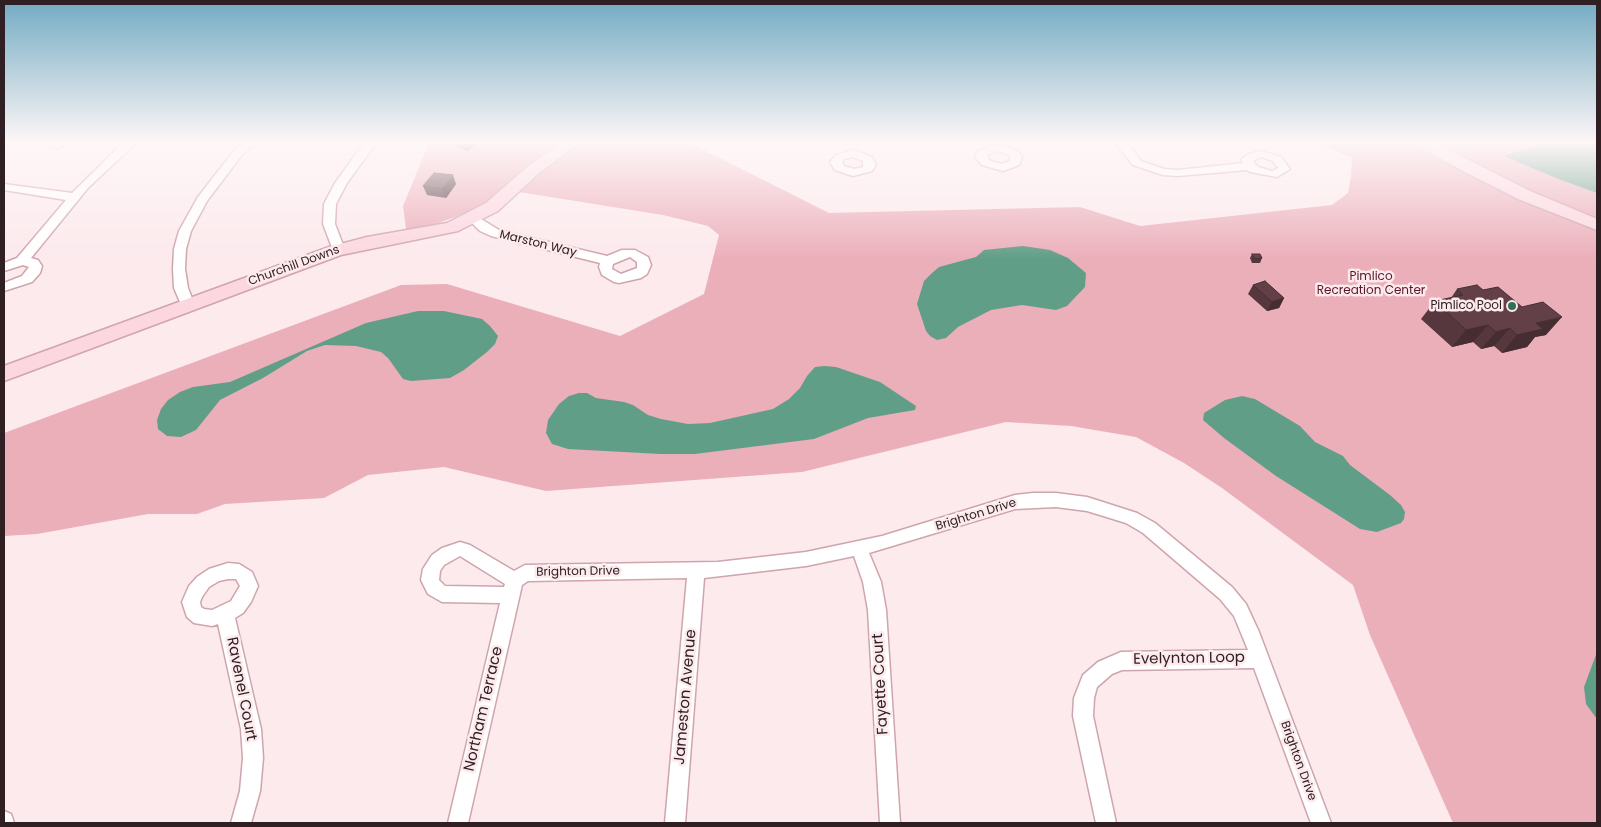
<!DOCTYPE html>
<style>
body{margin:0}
#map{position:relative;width:1601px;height:827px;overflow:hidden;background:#fceaed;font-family:Poppins,sans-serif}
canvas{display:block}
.frame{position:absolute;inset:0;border:5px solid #302023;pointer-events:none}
</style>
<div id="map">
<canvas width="1601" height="827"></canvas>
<div class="frame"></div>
</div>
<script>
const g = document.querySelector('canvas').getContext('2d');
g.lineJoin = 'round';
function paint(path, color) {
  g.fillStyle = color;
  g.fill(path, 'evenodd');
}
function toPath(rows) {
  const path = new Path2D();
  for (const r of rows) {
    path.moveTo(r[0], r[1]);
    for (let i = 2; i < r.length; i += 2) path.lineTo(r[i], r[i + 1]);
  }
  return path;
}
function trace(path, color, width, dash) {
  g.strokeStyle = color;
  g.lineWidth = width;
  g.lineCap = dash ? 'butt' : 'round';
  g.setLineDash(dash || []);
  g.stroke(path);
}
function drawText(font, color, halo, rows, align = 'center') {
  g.font = font + ' Poppins,sans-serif';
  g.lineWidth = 5;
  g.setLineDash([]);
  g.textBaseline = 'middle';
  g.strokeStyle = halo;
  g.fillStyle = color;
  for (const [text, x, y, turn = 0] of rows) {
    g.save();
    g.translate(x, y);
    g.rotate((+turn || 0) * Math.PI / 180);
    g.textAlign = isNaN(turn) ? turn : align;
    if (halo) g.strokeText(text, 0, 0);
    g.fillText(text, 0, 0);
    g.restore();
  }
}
paint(toPath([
 [429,143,561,143,526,167,479,208,433,225,406,229,403,206],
 [582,143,690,143,829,213,1080,207,1140,226,1332,205,1348,193,1351,176,1352,158,1319,143,1597,143,1597,823,1453,823,1370,635,1353,585,1222,488,1184,463,1136,437,1071,426,1006,422,802,472,546,491,444,467,368,475,324,498,225,504,197,514,148,514,37,534,4,536,4,433,401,285,447,284,620,336,704,294,719,235,708,226,663,215,519,192,541,172]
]), '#ebafba');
paint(toPath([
 [1543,143,1597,143,1597,193,1556,178,1504,156],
 [1023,246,1050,250,1068,258,1086,273,1085,287,1067,306,1056,310,1022,305,991,310,958,327,946,338,937,340,930,336,926,331,917,304,924,281,932,273,939,267,976,257,984,250],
 [418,311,444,311,482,319,490,326,498,336,495,344,487,352,464,370,450,378,411,381,403,379,388,358,381,352,356,346,325,345,307,351,263,378,220,400,196,430,181,437,167,436,158,429,157,420,161,409,168,400,180,392,193,387,230,382,366,323],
 [824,366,836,367,880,382,916,406,915,410,868,418,814,439,695,454,660,454,568,449,552,444,546,433,548,420,559,404,569,396,579,393,587,393,596,398,624,402,633,405,648,415,661,419,688,424,710,423,773,409,789,399,800,388,807,376,815,367],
 [1242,396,1255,399,1300,426,1315,442,1343,456,1350,465,1390,495,1401,505,1405,512,1404,519,1401,523,1377,532,1360,529,1276,476,1224,438,1203,420,1204,413,1225,400],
 [1597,652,1597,719,1586,704,1584,687]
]), '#619e88');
const street = toPath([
 [54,143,67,143,57,149,51,146,54,143],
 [123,143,136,143,88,188,31,258,38,260,42,266,40,273,32,282,4,291,4,283,22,276,29,267,23,265,4,271,4,263,17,258,66,200,4,190,4,184,72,193,123,143],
 [242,143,255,143,241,156,207,201,191,231,186,249,185,269,188,288,195,306,193,309,188,311,183,309,174,288,173,269,174,249,179,231,198,197,233,152,242,143],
 [364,143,376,143,347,183,336,204,335,224,345,250,339,254,333,250,323,224,324,204,335,183,364,143],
 [1115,143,1127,143,1141,161,1164,169,1178,170,1243,163,1241,160,1248,154,1261,151,1281,157,1290,169,1277,177,1250,172,1247,170,1178,176,1163,175,1133,165,1115,143],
 [1261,157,1273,161,1278,168,1272,171,1258,167,1253,161,1261,157],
 [995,145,1010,147,1018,152,1022,157,1019,165,1003,171,982,165,975,157,976,153,978,151,995,145],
 [996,151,1003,152,1010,156,1010,161,1002,164,990,161,987,155,996,151],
 [854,150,872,157,876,165,872,171,853,176,835,170,830,162,836,155,854,150],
 [853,157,863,161,863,167,854,169,844,166,842,162,844,159,853,157],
 [473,214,499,230,607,256,622,250,635,250,648,257,651,265,647,274,641,278,619,283,614,282,602,275,599,267,600,263,491,236,480,231,467,218,473,214],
 [630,257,637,262,637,268,621,274,612,269,613,264,630,257],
 [1033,493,1056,493,1087,497,1137,513,1155,523,1232,587,1246,604,1259,632,1331,823,1311,823,1254,668,1122,670,1112,674,1097,687,1094,698,1093,716,1116,823,1096,823,1073,716,1074,698,1083,675,1098,662,1121,652,1248,650,1234,616,1220,599,1143,533,1126,523,1087,511,1056,507,1015,509,869,553,881,582,886,610,900,823,880,823,868,610,863,582,854,556,806,566,704,578,685,823,665,823,687,578,528,581,522,585,468,823,448,823,500,603,442,602,428,594,421,580,423,569,432,555,442,548,460,542,470,545,514,571,525,565,718,562,806,552,882,536,1015,495,1033,493],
 [460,556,505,584,504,587,445,586,439,580,440,571,444,565,460,556],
 [228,563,239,564,252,572,258,586,251,602,243,613,235,618,261,729,263,758,260,791,251,823,231,823,240,791,243,758,241,729,218,624,212,626,194,623,187,617,182,602,189,586,197,577,209,569,228,563],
 [228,579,236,579,240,586,231,601,212,610,204,609,201,607,200,602,202,597,209,587,219,581,228,579],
 [4,811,11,814,14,823,4,823,4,811]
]);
const secondary = toPath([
 [561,143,579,143,539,173,498,211,458,231,341,255,4,381,4,366,329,247,367,237,447,223,486,203,527,167,561,143],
 [1415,143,1435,143,1530,191,1597,219,1597,230,1518,199,1463,171,1417,146,1415,143]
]);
trace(street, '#cea5ad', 3);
trace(secondary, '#cea5ad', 3);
paint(street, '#fff');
paint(secondary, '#fcd7e0');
paint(toPath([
 [452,143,478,143,478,144,467,151,452,145],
 [456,184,446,198,427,195,423,186],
 [1252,254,1262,258,1260,263,1252,263,1250,258],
 [1253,285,1284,298,1279,308,1267,311,1248,294],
 [1457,289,1483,290,1546,335,1535,337,1527,347,1502,353,1494,346,1481,349,1473,342,1452,347,1421,319,1435,301,1451,298]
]), '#55373d');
paint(toPath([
 [464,143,478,143,478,144,467,151],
 [453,175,456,184,446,198,442,189],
 [1284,298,1279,308,1267,311,1272,302],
 [1562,317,1546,335,1535,337,1527,347,1502,353,1517,335,1536,323],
 [1488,325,1473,342,1452,347,1466,330],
 [1510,328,1494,346,1481,349,1496,332]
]), '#452d32');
const building = toPath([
 [434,173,453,175,442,189,423,186,434,173],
 [1252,254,1260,254,1262,258,1255,259,1252,254],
 [1265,281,1284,298,1272,302,1253,285,1265,281],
 [1477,285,1483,290,1498,287,1522,307,1543,302,1562,317,1536,323,1543,329,1517,335,1510,328,1496,332,1488,325,1466,330,1435,301,1463,295,1457,289,1477,285]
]);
paint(building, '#634047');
trace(building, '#452d32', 1);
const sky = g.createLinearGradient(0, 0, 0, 259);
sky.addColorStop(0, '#72abc2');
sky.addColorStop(0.55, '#fef6f7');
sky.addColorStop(1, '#fef6f700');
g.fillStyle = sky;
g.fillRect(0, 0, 1601, 259);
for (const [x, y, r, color] of [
 [1512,306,5,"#326f5a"]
]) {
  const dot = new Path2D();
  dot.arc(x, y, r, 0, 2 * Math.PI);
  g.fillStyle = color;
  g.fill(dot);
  trace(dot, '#fceaed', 2);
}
drawText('12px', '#302023', '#fceaed', [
 ["Marston Way",538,244,14],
 ["Churchill Downs",294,266,-20],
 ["Brighton Drive",976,515,-17],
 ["Brighton Drive",578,572,-1],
 ["Brighton Drive",1298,761,70]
]);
drawText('12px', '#5c162b', '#fceaed', [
 ["Pimlico",1371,277],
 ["Recreation Center",1371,291]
]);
drawText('12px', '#302023', '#fceaed', [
 ["Pimlico Pool",1502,306]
], 'right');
drawText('15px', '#302023', '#fceaed', [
 ["Evelynton Loop",1189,659,-1],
 ["Fayette Court",881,684,-93],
 ["Ravenel Court",241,689,79],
 ["Jameston Avenue",686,697,-85],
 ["Northam Terrace",484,709,-77]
]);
</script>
